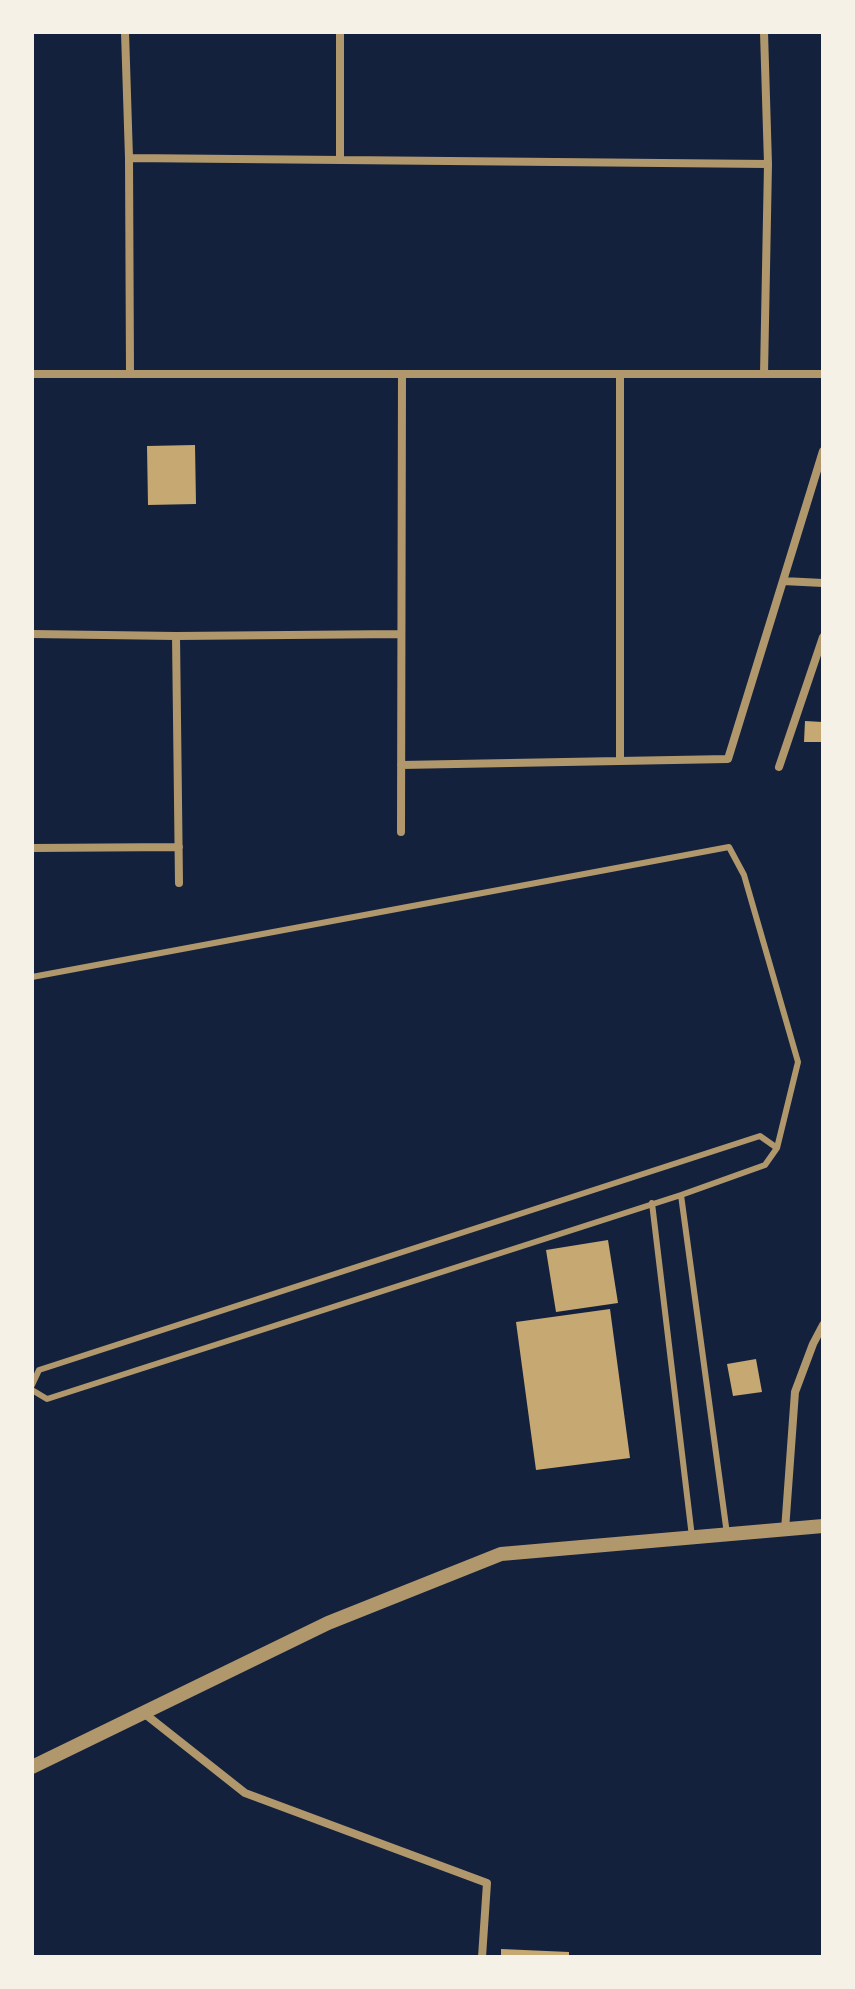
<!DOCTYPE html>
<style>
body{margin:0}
#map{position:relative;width:855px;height:1989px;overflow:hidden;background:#14213d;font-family:Commissioner,sans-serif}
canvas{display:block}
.frame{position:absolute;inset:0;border:34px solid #f6f1e7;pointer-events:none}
</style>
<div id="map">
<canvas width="855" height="1989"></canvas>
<div class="frame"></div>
</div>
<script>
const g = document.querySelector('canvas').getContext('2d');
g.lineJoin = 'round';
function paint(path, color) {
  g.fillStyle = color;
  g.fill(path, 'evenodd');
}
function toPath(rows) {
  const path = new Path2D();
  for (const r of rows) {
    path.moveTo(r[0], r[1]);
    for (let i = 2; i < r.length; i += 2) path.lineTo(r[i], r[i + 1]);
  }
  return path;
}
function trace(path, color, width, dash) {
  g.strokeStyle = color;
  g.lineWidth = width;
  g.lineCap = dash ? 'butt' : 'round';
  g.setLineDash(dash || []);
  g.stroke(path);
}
paint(toPath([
 [195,445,196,504,148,505,147,446],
 [805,721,823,722,823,742,804,742],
 [608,1240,618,1303,556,1312,546,1250],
 [610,1309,630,1458,536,1470,516,1322],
 [756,1359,762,1392,733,1396,727,1364],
 [501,1949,569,1952,569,1957,501,1957]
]), '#c6a872');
trace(toPath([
 [32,977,729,847,744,875,798,1062,777,1148],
 [652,1203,692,1537],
 [32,1385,39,1370,760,1136,777,1148,765,1165,681,1195,727,1534],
 [32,1390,47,1399,681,1195]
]), '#b1986c', 6);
trace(toPath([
 [125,32,129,158,130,374],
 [129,158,768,164],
 [340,160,340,32],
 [32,374,823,374],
 [764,374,768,164,764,32],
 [783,581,823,583],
 [32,634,176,636,401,634],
 [176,636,179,883],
 [620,761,620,374],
 [401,765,728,759,823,451],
 [779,767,823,637],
 [401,832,402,374],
 [32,848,179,847],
 [785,1530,795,1392,813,1344,823,1325],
 [145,1714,245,1793,487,1883,482,1957]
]), '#b1986c', 8);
trace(toPath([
 [32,1767,328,1623,501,1554,823,1526]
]), '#b1986c', 14);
</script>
